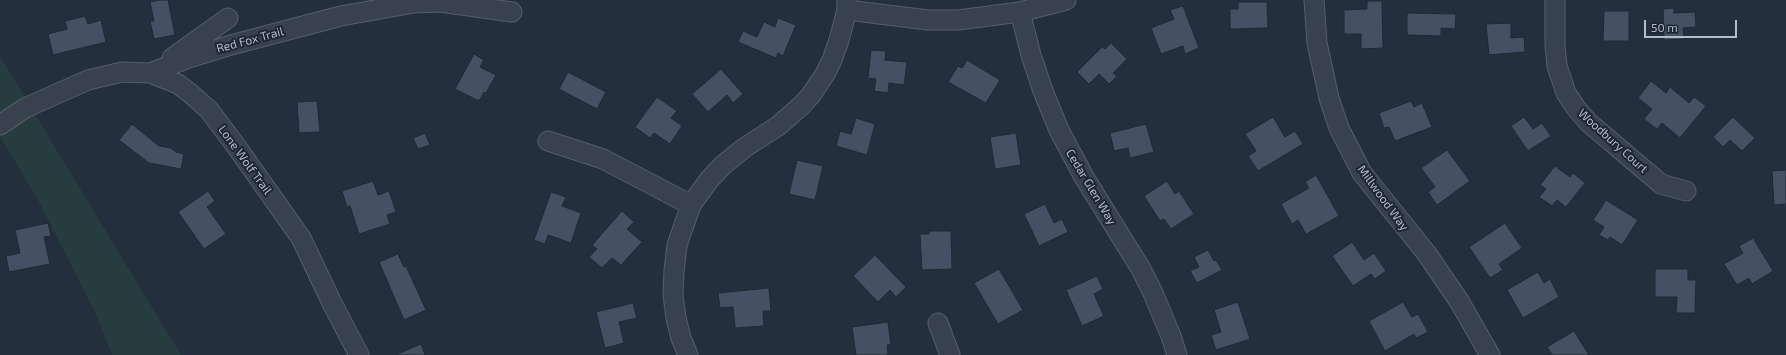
<!DOCTYPE html>
<style>
body{margin:0}
#map{position:relative;width:1786px;height:355px;overflow:hidden;background:#242f3e;font-family:"Exo 2",sans-serif}
canvas{display:block}
.scale{position:absolute;left:1644px;top:20px;width:93px;height:18px;box-sizing:border-box;border:2px solid #b4bcc9;border-top:0;padding-left:5px;font-size:12px;line-height:14px;white-space:nowrap;color:#b4bcc9;-webkit-text-stroke:3px #1d2633;paint-order:stroke}
</style>
<div id="map">
<canvas width="1786" height="355"></canvas>
<div class="scale">50 m</div>
</div>
<script>
const g = document.querySelector('canvas').getContext('2d');
g.lineJoin = 'round';
function paint(path, color) {
  g.fillStyle = color;
  g.fill(path, 'evenodd');
}
function toPath(rows) {
  const path = new Path2D();
  for (const r of rows) {
    path.moveTo(r[0], r[1]);
    for (let i = 2; i < r.length; i += 2) path.lineTo(r[i], r[i + 1]);
  }
  return path;
}
function trace(path, color, width, dash) {
  g.strokeStyle = color;
  g.lineWidth = width;
  g.lineCap = dash ? 'butt' : 'round';
  g.setLineDash(dash || []);
  g.stroke(path);
}
function drawText(font, color, halo, rows, align = 'center') {
  g.font = font + ' "Exo 2",sans-serif';
  g.lineWidth = 4;
  g.setLineDash([]);
  g.textBaseline = 'middle';
  g.strokeStyle = halo;
  g.fillStyle = color;
  for (const [text, x, y, turn = 0] of rows) {
    g.save();
    g.translate(x, y);
    g.rotate((+turn || 0) * Math.PI / 180);
    g.textAlign = isNaN(turn) ? turn : align;
    if (halo) g.strokeText(text, 0, 0);
    g.fillText(text, 0, 0);
    g.restore();
  }
}
paint(toPath([
 [0,56,53,144,181,355,112,355,96,314,38,200,0,136]
]), '#263c3f');
const building = toPath([
 [159,0,168,0,175,35,154,39,150,21,154,21,150,2,159,0],
 [1367,1,1382,1,1383,48,1361,49,1361,34,1344,34,1344,10,1367,9,1367,1],
 [1238,2,1267,2,1268,28,1230,29,1230,9,1238,9,1238,2],
 [1183,6,1199,48,1185,54,1183,46,1161,54,1151,28,1174,19,1170,10,1183,6],
 [1674,8,1674,13,1695,12,1696,27,1683,28,1684,39,1664,40,1663,9,1674,8],
 [1604,11,1629,11,1629,41,1603,41,1604,11],
 [1407,13,1456,14,1455,29,1441,28,1441,36,1407,35,1407,13],
 [85,16,88,24,101,20,106,42,53,55,48,34,67,29,65,21,85,16],
 [778,18,796,25,783,56,778,53,776,58,738,42,743,31,757,37,764,22,775,27,778,18],
 [1511,23,1511,38,1524,37,1525,52,1489,55,1486,24,1511,23],
 [1111,43,1127,59,1113,73,1117,76,1109,84,1099,74,1089,84,1077,72,1102,47,1105,49,1111,43],
 [871,50,886,51,885,60,907,62,904,85,889,83,888,93,874,91,876,79,868,78,871,50],
 [474,54,484,60,480,67,496,75,486,93,484,92,479,101,455,89,474,54],
 [967,60,1000,80,986,103,948,82,958,66,962,68,967,60],
 [721,69,743,94,733,103,727,95,708,112,692,94,721,69],
 [568,72,606,92,597,109,559,89,568,72],
 [1651,81,1666,93,1670,87,1689,103,1694,97,1706,106,1680,138,1662,123,1657,129,1644,119,1652,109,1638,98,1651,81],
 [657,97,677,111,671,118,682,126,670,144,654,133,650,138,635,127,657,97],
 [317,101,320,132,299,133,297,102,317,101],
 [1411,101,1414,107,1422,103,1432,127,1395,141,1389,127,1384,128,1379,113,1411,101],
 [1273,117,1285,137,1295,131,1303,144,1258,171,1248,156,1256,151,1245,134,1273,117],
 [1524,117,1533,129,1542,123,1551,136,1528,151,1511,126,1524,117],
 [1733,117,1755,138,1742,151,1730,140,1723,147,1713,137,1733,117],
 [856,118,875,124,867,155,836,146,840,131,851,134,856,118],
 [132,124,159,146,171,148,176,152,184,154,181,169,149,163,119,140,132,124],
 [1146,124,1154,152,1130,158,1128,148,1114,151,1110,133,1146,124],
 [425,133,430,145,418,149,413,138,425,133],
 [1016,133,1021,165,995,169,990,137,1016,133],
 [1447,150,1470,181,1437,205,1428,192,1435,187,1421,168,1447,150],
 [797,160,823,166,815,200,789,194,797,160],
 [1555,166,1570,177,1573,173,1585,183,1566,207,1557,200,1552,206,1539,197,1546,189,1540,185,1555,166],
 [1786,170,1786,204,1774,205,1772,171,1786,170],
 [1316,175,1339,216,1306,234,1298,220,1292,224,1281,204,1309,188,1305,182,1316,175],
 [373,181,378,195,389,191,396,212,387,215,390,224,359,234,350,206,347,207,342,191,373,181],
 [1167,181,1175,194,1179,191,1194,214,1171,229,1164,219,1160,221,1144,196,1167,181],
 [208,191,215,201,207,207,226,234,204,249,178,212,208,191],
 [551,192,566,197,562,206,581,213,571,243,548,235,545,244,534,240,551,192],
 [1606,200,1638,220,1622,245,1610,237,1608,240,1599,235,1604,227,1593,220,1606,200],
 [1045,204,1054,223,1062,219,1068,232,1039,246,1024,214,1045,204],
 [622,211,634,222,627,229,642,242,621,265,612,258,602,268,589,257,597,249,592,245,622,211],
 [48,223,51,236,44,237,50,264,9,272,6,256,20,253,15,230,48,223],
 [1505,223,1522,248,1499,264,1503,270,1490,278,1469,247,1505,223],
 [929,231,951,231,952,269,922,270,920,234,929,234,929,231],
 [1753,238,1773,271,1752,284,1749,278,1737,285,1724,264,1743,253,1739,246,1753,238],
 [1352,242,1364,260,1374,253,1386,271,1375,279,1371,274,1353,286,1332,256,1352,242],
 [1208,250,1214,261,1216,260,1222,270,1197,283,1190,271,1199,267,1194,257,1208,250],
 [398,254,404,267,406,266,426,310,404,320,379,262,398,254],
 [875,255,906,287,896,297,890,290,878,302,853,276,875,255],
 [999,269,1023,310,998,324,974,283,999,269],
 [1655,269,1688,269,1688,280,1696,280,1695,313,1676,313,1677,297,1655,297,1655,269],
 [1538,272,1544,283,1550,279,1559,297,1523,318,1507,290,1538,272],
 [1097,276,1103,289,1094,294,1104,316,1082,326,1066,290,1097,276],
 [769,288,771,311,763,311,764,326,735,328,733,307,720,308,718,293,769,288],
 [1238,302,1250,339,1216,350,1211,335,1221,332,1214,310,1238,302],
 [1403,302,1412,317,1418,314,1428,332,1416,338,1414,334,1385,351,1369,321,1403,302],
 [633,303,637,318,619,322,624,343,605,348,596,312,633,303],
 [888,322,891,345,887,345,888,355,856,355,852,327,888,322],
 [1574,331,1589,355,1552,355,1547,347,1574,331],
 [421,344,425,355,395,355,421,344]
]);
paint(building, '#455162');
trace(building, '#1f2835', 1);
const minor = toPath([
 [1314,0,1317,43,1329,98,1339,128,1362,173,1427,254,1459,301,1490,355],
 [1555,0,1555,45,1557,66,1566,93,1576,108,1588,122,1661,184,1686,191],
 [847,10,928,20,958,20,1020,12,1066,0],
 [1020,12,1031,55,1043,91,1059,130,1084,177,1141,269,1153,293,1171,336,1177,355],
 [172,58,228,18],
 [150,73,178,84,191,94,209,110,236,146,301,238,332,303,359,355],
 [0,125,25,108,88,80,122,72,150,73,189,58,231,45,341,16,414,3,440,2,512,12],
 [548,141,603,159,691,205],
 [938,323,950,355],
 [688,355,681,338,676,318,673,295,674,271,677,245,691,205,709,180,723,165,744,148,778,126,801,106,811,95,825,74,832,60,839,40,847,10,847,0]
]);
trace(minor, '#565f6c', 21);
trace(minor, '#38414e', 19);
drawText('12px', '#b4bcc9', '#1d2633', [
 ["Red Fox Trail",250,40,-15],
 ["Woodbury Court",1613,141,42],
 ["Lone Wolf Trail",245,160,54],
 ["Cedar Glen Way",1091,187,59],
 ["Millwood Way",1383,198,54]
]);
</script>
